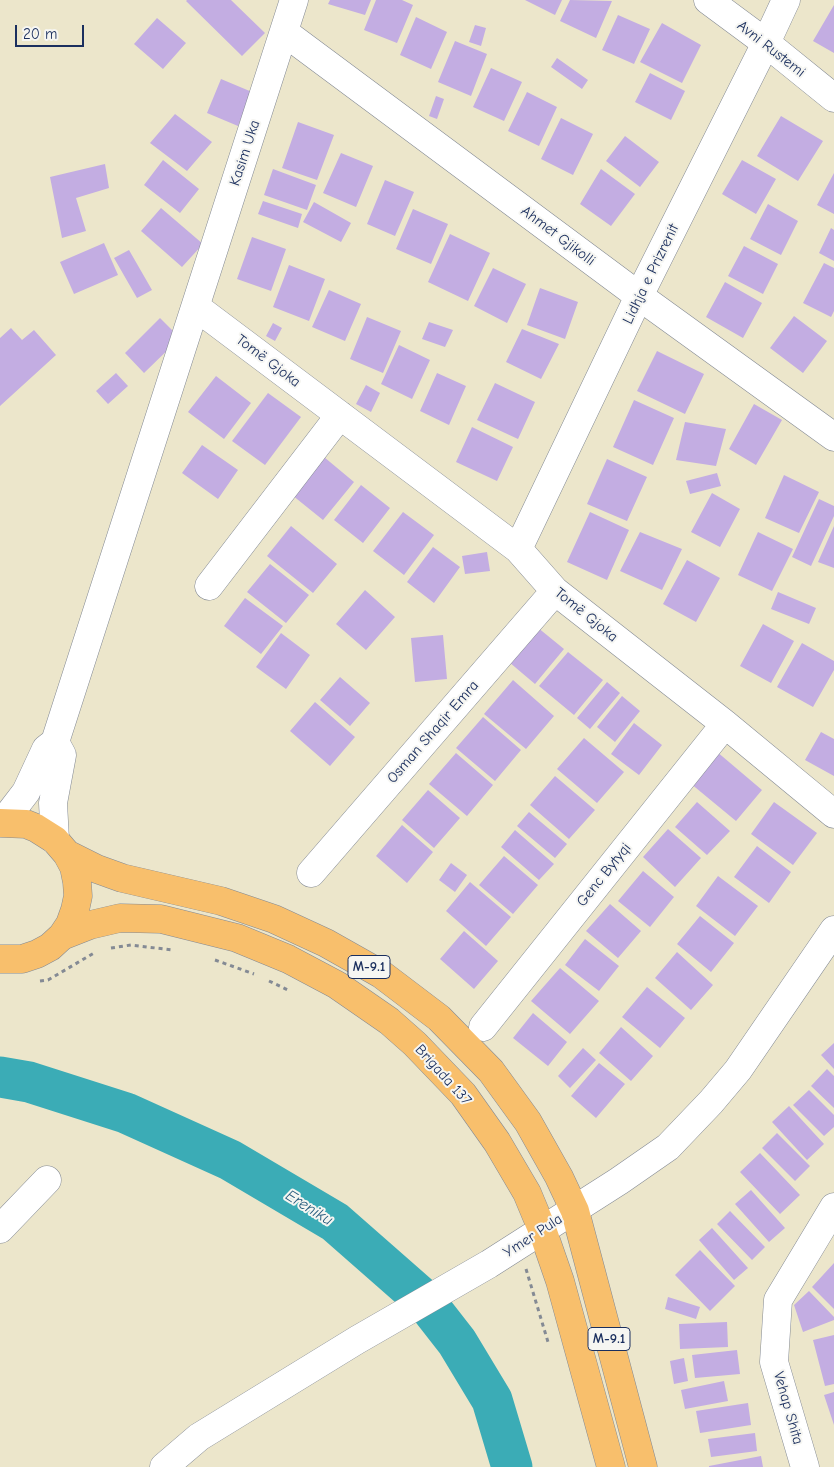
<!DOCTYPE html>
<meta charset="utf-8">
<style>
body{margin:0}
#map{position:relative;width:834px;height:1467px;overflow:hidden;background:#ece6cb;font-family:"Comic Neue",sans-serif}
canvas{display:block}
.scale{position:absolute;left:15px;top:25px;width:69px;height:22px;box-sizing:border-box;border:2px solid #1b2f5e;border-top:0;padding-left:6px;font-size:15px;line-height:18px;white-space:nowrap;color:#1b2f5e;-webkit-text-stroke:4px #f6f6f2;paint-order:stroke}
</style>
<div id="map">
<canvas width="834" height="1467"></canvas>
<div class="scale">20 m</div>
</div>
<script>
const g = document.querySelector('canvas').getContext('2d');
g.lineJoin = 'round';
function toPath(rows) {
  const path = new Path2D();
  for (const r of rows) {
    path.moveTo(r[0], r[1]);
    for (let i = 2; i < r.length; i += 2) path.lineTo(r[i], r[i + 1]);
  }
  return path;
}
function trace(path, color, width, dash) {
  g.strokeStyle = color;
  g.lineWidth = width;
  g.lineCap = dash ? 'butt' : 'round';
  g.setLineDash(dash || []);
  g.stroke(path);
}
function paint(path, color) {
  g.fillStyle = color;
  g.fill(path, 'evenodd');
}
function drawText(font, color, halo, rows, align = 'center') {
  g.font = font + ' "Comic Neue",sans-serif';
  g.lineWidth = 4;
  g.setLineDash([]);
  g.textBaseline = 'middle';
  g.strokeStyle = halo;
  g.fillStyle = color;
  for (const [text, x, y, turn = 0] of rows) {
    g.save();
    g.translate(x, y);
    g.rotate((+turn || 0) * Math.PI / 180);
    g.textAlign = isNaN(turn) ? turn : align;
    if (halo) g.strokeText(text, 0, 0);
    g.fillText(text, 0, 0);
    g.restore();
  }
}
trace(toPath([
 [0,1077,29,1082,126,1113,230,1160,335,1222,425,1301,457,1342,492,1400,512,1467]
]), '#3bacb6', 41);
paint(toPath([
 [187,0,231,0,265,33,242,56,186,1],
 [330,0,371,0,365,15,328,4],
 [376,0,402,0,413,5,397,43,364,30],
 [525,0,562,0,555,15],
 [570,0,612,1,596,38,560,21],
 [834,5,834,53,813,41],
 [618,15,650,29,634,64,602,50],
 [416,17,447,32,431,69,400,55],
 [157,18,186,43,163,69,134,44],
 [662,23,701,45,682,83,640,62],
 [475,25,486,28,481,46,469,42],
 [455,41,487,54,471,96,438,82],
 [557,58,588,80,582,89,551,67],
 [491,68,522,82,504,121,473,107],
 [650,73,685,91,671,120,635,102],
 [221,79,252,92,238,126,207,113],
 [527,92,557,107,539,146,508,131],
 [436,96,444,99,437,119,429,116],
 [175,114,212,142,187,171,150,143],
 [781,116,823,141,798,181,757,156],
 [561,118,593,134,573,175,541,159],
 [298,122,334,135,317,180,282,168],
 [625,136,659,162,640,187,606,161],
 [341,153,373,166,356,207,323,193],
 [163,160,199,189,180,213,144,185],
 [742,160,776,179,756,214,722,194],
 [105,164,109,188,76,198,86,231,62,238,50,177],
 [273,169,316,185,307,210,264,195],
 [601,169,635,194,611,226,580,204],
 [834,173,834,214,817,205],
 [385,180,414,192,395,236,367,224],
 [263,201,302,214,298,228,258,214],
 [314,202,351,223,341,242,303,222],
 [768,204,798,221,781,255,750,239],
 [161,208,203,244,182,267,141,231],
 [413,209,448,224,431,264,396,249],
 [831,228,834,230,834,261,819,253],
 [450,234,490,253,468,301,428,282],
 [252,237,286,249,271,291,237,279],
 [104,243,118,275,74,294,60,262],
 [744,246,778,264,763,294,728,276],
 [129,250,152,290,137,298,114,258],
 [824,263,834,268,834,311,831,317,803,303],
 [289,265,325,279,309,321,273,307],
 [493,268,526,284,507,323,474,306],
 [725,282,762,303,743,338,706,317],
 [540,288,578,302,565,339,527,325],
 [329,290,361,304,345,341,312,327],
 [794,316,827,341,803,373,770,348],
 [367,317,401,331,383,373,350,359],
 [160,318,180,338,144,373,125,353],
 [429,322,453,330,445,347,422,339],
 [273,323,282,328,275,341,266,336],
 [11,328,22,340,34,330,56,355,0,406,0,338],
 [522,329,559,344,541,379,506,362],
 [399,345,430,360,412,399,381,384],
 [657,351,704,374,685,414,637,391],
 [116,373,128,386,108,404,96,391],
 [437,373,466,386,449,425,420,411],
 [216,376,251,403,224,439,188,412],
 [495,383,535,402,518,439,477,420],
 [366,385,380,393,371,412,356,404],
 [268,393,301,417,265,465,232,441],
 [634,400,674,418,653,465,613,447],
 [754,404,782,420,756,465,729,449],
 [685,422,726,429,716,466,676,460],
 [472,427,513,447,497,481,456,462],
 [202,445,238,470,218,499,182,473],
 [324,457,354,482,323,520,292,495],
 [607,459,647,477,627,521,587,504],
 [717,473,721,486,690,494,686,481],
 [784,475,819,492,799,533,765,518],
 [361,485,390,508,363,543,334,520],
 [712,493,740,509,720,547,691,532],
 [819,499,834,506,834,516,811,566,792,557],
 [403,512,434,535,404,575,373,551],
 [590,512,629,530,607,580,567,562],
 [291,526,337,564,313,593,267,556],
 [834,526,834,568,818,562],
 [640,532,682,549,662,590,620,571],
 [758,532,793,549,772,591,738,575],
 [433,547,460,567,434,603,407,582],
 [487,552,490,571,465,574,462,556],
 [687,560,720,578,696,622,663,604],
 [270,564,309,595,286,623,247,592],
 [365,590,395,617,366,650,336,624],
 [778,592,816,608,809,624,771,609],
 [245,598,283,626,261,654,224,626],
 [763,624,794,641,771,683,740,666],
 [537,627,564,649,535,684,509,662],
 [281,633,310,655,286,689,256,667],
 [443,635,447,679,415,682,411,638],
 [802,643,834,661,834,670,813,707,777,687],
 [568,652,603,680,574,715,539,686],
 [340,677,370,703,350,726,320,700],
 [513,680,554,716,526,749,484,714],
 [607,682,620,693,590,729,577,718],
 [622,696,640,711,615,742,597,727],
 [315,702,355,737,330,766,290,731],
 [483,717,521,750,495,781,456,748],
 [634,723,662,745,639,775,611,754],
 [821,732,834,739,834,776,805,760],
 [584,738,624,772,597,803,557,769],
 [716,751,762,790,736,821,690,783],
 [456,753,493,785,467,816,429,784],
 [555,776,595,810,569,839,530,805],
 [428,790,460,818,434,848,402,820],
 [697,802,730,831,707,855,675,827],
 [774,802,817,833,793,865,751,834],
 [529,812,567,844,555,858,517,826],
 [402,825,433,852,407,883,376,856],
 [668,829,701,858,675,887,643,857],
 [515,830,554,864,539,880,501,847],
 [757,846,791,872,769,903,734,877],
 [504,856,538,885,513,914,479,885],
 [451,863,467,875,455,892,439,880],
 [643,871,674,897,650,927,618,901],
 [718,876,758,906,735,936,696,906],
 [470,882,511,917,486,946,446,911],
 [610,904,641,931,618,958,586,931],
 [700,916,734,943,711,972,677,944],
 [464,931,498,961,474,989,440,959],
 [585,939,619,966,599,991,565,965],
 [677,952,713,985,691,1010,655,978],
 [560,968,599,1001,570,1034,531,1001],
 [647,987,685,1018,660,1048,622,1017],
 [533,1013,567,1042,548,1066,513,1038],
 [621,1027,653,1056,631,1081,599,1053],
 [834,1043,834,1069,821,1055],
 [583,1048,596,1060,570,1088,558,1076],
 [599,1063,625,1084,596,1118,571,1096],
 [827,1069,834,1076,834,1108,811,1086],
 [809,1090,834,1115,834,1127,824,1136,793,1105],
 [789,1106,824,1144,807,1160,772,1122],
 [777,1133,810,1166,795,1181,762,1148],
 [760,1153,800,1195,780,1214,740,1172],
 [751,1190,785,1228,769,1242,735,1204],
 [730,1211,765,1247,752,1260,717,1224],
 [712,1228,748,1268,734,1280,699,1240],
 [700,1250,735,1286,710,1311,675,1275],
 [834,1263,834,1309,812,1287],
 [809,1291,834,1317,834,1320,803,1332,794,1305],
 [668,1297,700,1307,696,1319,665,1309],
 [727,1322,728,1347,680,1349,679,1324],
 [834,1335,834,1384,825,1386,813,1340],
 [737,1350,740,1374,695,1378,692,1355],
 [684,1358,688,1381,674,1384,670,1361],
 [724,1381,728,1401,685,1409,681,1390],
 [834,1392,834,1425,824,1395],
 [748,1403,751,1425,700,1433,696,1411],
 [755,1433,757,1451,711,1457,708,1439],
 [761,1456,763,1467,709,1467,709,1466]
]), '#c3ade2');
const minor = toPath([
 [708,0,766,43,834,98],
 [284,32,639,296,834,437],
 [196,307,518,549,555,591,725,724,834,814],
 [518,549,639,296,766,43,786,0],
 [209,586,340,415],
 [55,742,62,755,53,803,55,840],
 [3,822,26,792,46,749,55,742,294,0],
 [311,873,555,591],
 [483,1027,725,724],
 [0,1229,47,1180],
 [164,1467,199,1437,357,1340,489,1264,619,1181,668,1147,711,1102,738,1070,834,930],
 [805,1467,774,1362,778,1300,834,1207]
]);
const major = toPath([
 [0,823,26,824,36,828,55,840,67,854,74,867,77,882,78,896,75,910,70,924,62,936,50,947,37,954,22,959,0,959],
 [67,854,97,869,122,878,221,901,274,919,326,943,381,974,439,1018,491,1071,528,1122,559,1177,575,1211,643,1467],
 [62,936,90,925,120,918,161,919,237,938,288,959,337,985,389,1021,415,1044,463,1094,497,1142,527,1193,542,1229,560,1281,611,1467]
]);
trace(minor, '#848a94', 29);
trace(major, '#848a94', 29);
trace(toPath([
 [111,948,131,945,172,950],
 [215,960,254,974],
 [40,981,48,980,94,953],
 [269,981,290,991],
 [526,1269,548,1342]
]), '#848a94', 3, [4, 4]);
trace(minor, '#fff', 28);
trace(major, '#f8bf6c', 28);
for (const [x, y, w] of [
 [369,967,42],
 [609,1339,42]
]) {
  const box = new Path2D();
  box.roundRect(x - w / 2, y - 11.5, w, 23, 4);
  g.fillStyle = '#f6f6f2';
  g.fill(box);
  trace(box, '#1b2f5e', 1);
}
drawText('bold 14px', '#1b2f5e', null, [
 ["M-9.1",369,967],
 ["M-9.1",609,1339]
]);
drawText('15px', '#1b2f5e', '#f6f6f2', [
 ["Avni Rustemi",771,49,38],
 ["Kasim Uka",245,153,-72],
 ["Ahmet Gjikolli",558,236,37],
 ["Lidhja e Prizrenit",651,274,-64],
 ["Tomë Gjoka",268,361,37],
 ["Tomë Gjoka",586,615,39],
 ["Osman Shaqir Emra",433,732,-49],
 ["Genc Bytyqi",604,875,-51],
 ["Brigada 137",443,1075,48],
 ["Ymer Pula",533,1236,-33],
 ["Vehap Shita",788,1408,74]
]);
drawText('italic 16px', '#265b7d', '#f6f6f2', [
 ["Ereniku",309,1208,32]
]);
</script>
